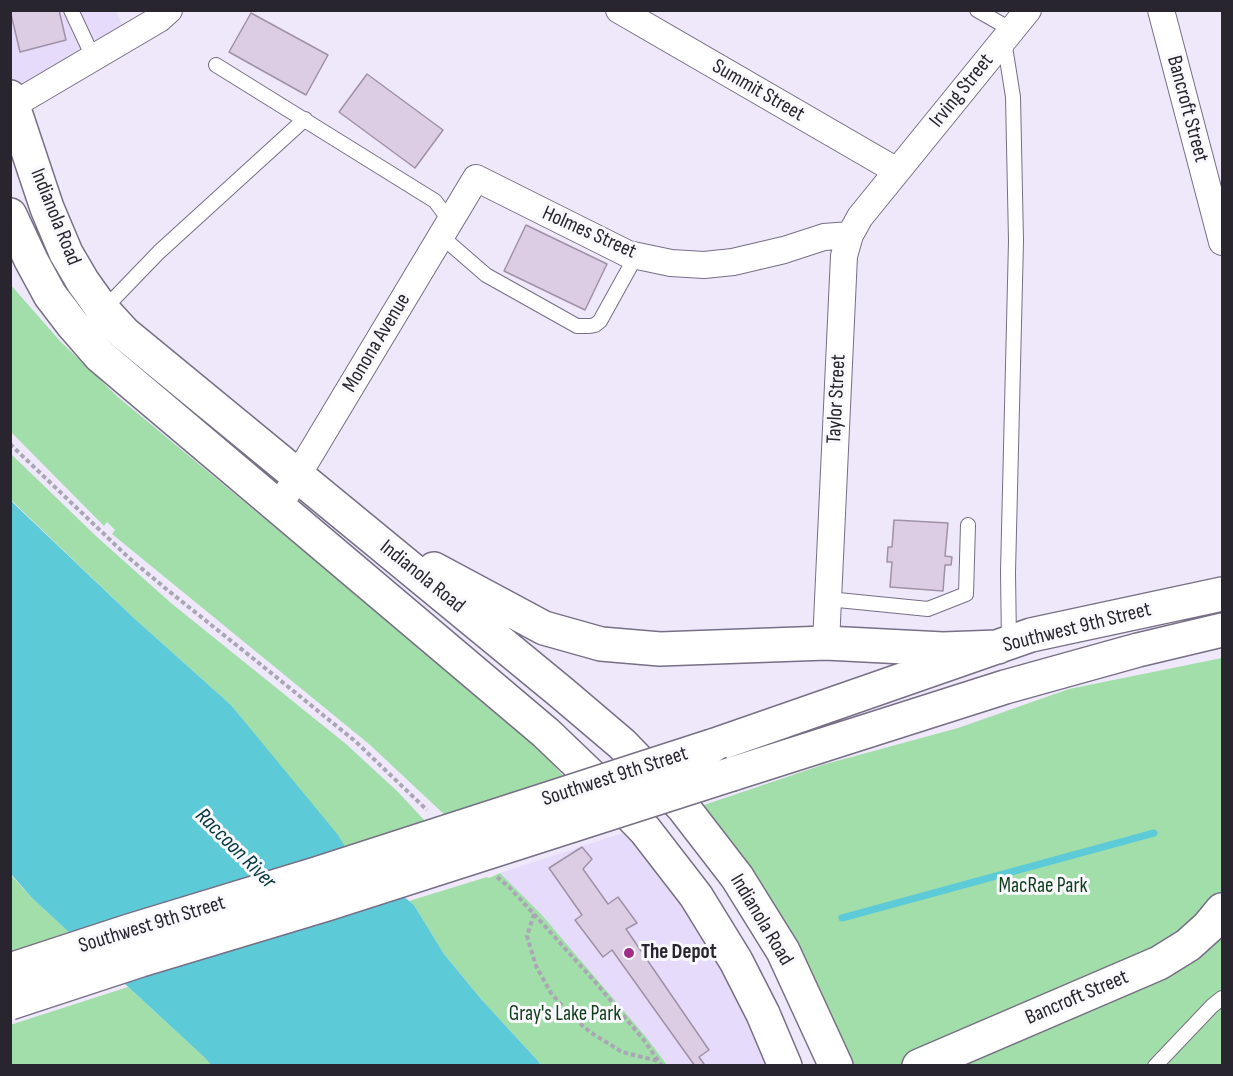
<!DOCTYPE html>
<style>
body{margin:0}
#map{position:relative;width:1233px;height:1076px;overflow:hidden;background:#efe8fb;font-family:"Sofia Sans Condensed",sans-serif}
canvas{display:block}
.frame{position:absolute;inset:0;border:12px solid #28252e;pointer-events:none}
</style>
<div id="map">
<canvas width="1233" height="1076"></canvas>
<div class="frame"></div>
</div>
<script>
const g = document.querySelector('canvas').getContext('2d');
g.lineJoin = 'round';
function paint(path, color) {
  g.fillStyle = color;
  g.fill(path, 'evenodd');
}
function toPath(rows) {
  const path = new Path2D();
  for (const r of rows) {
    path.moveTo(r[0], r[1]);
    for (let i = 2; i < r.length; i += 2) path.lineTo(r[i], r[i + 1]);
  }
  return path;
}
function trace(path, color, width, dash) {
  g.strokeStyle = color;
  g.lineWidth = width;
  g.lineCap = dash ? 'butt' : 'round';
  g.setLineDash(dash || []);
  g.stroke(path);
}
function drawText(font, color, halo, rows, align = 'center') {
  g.font = font + ' "Sofia Sans Condensed",sans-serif';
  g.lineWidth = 6;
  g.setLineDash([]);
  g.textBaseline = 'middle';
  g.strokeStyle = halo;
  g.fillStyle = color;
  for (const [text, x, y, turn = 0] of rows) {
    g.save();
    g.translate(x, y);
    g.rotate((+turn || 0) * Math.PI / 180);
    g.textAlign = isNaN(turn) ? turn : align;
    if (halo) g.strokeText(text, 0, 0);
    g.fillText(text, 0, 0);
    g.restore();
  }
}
paint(toPath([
 [10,11,116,11,128,37,10,97],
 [626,832,662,874,709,944,750,1017,770,1065,667,1065,647,1038,541,914,500,873]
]), '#e6dbfb');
paint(toPath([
 [10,284,60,341,118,397,531,740,567,780,448,818,369,744,112,534,115,530,107,522,104,526,11,432],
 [10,453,97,537,171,603,346,744,397,791,428,824,347,850,231,705,135,619,11,500],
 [1222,658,1222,1065,849,1065,698,807,822,765,958,728,1069,689],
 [500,873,541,914,647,1038,667,1065,539,1065,539,1062,481,999,444,954,414,905,409,901,487,877,489,878],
 [10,874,32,898,71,934,11,955],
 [128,987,205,1058,211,1065,11,1065,10,1025]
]), '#a2dea9');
paint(toPath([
 [10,500,135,619,231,705,338,835,347,850,414,905,444,954,481,999,539,1062,539,1065,211,1065,205,1058,32,898,11,874]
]), '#5dcbd7');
trace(toPath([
 [842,918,1154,833]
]), '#5dcbd7', 7);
const building = toPath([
 [10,10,59,10,66,40,20,52,10,10],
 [251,13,328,55,306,95,229,52,251,13],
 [367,74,443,130,415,168,339,112,367,74],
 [526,225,607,264,585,310,504,271,526,225],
 [894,520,948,523,945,556,952,557,951,565,945,565,943,591,890,587,892,562,887,562,888,547,892,547,894,520],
 [582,847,592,859,583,869,608,904,618,897,637,923,626,929,709,1050,699,1057,704,1064,703,1066,695,1066,612,950,603,957,575,920,582,915,549,868,582,847]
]);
paint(building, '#dccde4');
trace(building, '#9f91a6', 1.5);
const lane = toPath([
 [71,10,93,57],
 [977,10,1012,30],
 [1004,40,1013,97,1016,241,1008,572,1009,643],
 [216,65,435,201,450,221],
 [441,236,486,275,577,326,590,326,595,325,600,321,636,256],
 [103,310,159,252,305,119],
 [828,599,928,609,966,594,968,525],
 [1155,1066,1212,1006,1222,998]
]);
const street = toPath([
 [619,10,897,171],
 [1161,10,1222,242],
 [13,105,159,19,169,10],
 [278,508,476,178,628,254,671,263,704,265,733,262,784,250,824,237,850,235],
 [826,643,844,256,850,235,860,217,1028,10]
]);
const secondary = toPath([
 [10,97,47,208,66,253,83,282,103,310,124,333,562,693,622,744,683,807,737,877,783,951,836,1066],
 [10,215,31,260,50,295,73,325,100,356,546,733,616,800,645,830,696,896,736,961,763,1014,785,1066],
 [434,569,544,628,601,644,660,649,826,643,943,649,998,647],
 [712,746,1031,635,1222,594],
 [732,774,1005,687,1138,650,1222,630],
 [919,1066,1159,963,1188,945,1208,927,1222,910]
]);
trace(lane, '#776f85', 16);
trace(street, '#776f85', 28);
trace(secondary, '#776f85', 36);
trace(toPath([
 [10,444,129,558,165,588,265,668,355,741,427,810],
 [497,877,509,887,534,914,596,983,643,1039,662,1066],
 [534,914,527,936,536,966,551,993,569,1014,590,1032,622,1052,658,1061]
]), '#aba6b5', 4, [4.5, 3]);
trace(lane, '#fff', 14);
trace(street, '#fff', 26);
trace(secondary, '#fff', 33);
const secondaryBridge = toPath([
 [10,970,129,931,316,874,712,746],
 [10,1003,141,960,327,904,732,774]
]);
trace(secondaryBridge, '#776f85', 36, []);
trace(secondaryBridge, '#fff', 33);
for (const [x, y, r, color] of [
 [629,953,6,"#a02e89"]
]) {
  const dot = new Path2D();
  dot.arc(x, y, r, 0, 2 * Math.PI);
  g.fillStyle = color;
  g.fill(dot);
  trace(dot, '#f9f8fd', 2);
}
drawText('21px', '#28252e', '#f9f8fd', [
 ["Summit Street",758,91,30],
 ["Irving Street",962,91,-51],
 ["Bancroft Street",1187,109,75],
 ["Indianola Road",55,217,68],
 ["Holmes Street",589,233,24],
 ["Monona Avenue",377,343,-59],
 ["Taylor Street",837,399,-87],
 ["Indianola Road",422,577,39],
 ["Southwest 9th Street",1077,628,-14],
 ["Southwest 9th Street",615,777,-18],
 ["Indianola Road",761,920,59],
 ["Southwest 9th Street",152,925,-17],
 ["Bancroft Street",1077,998,-23]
]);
drawText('21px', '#103e1a', '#f9f8fd', [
 ["MacRae Park",1043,887],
 ["Gray's Lake Park",565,1015]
]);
drawText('bold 21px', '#28252e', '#f9f8fd', [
 ["The Depot",641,953]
], 'left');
drawText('italic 22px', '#00363c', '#f9f8fd', [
 ["Raccoon River",235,849,45]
]);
</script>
